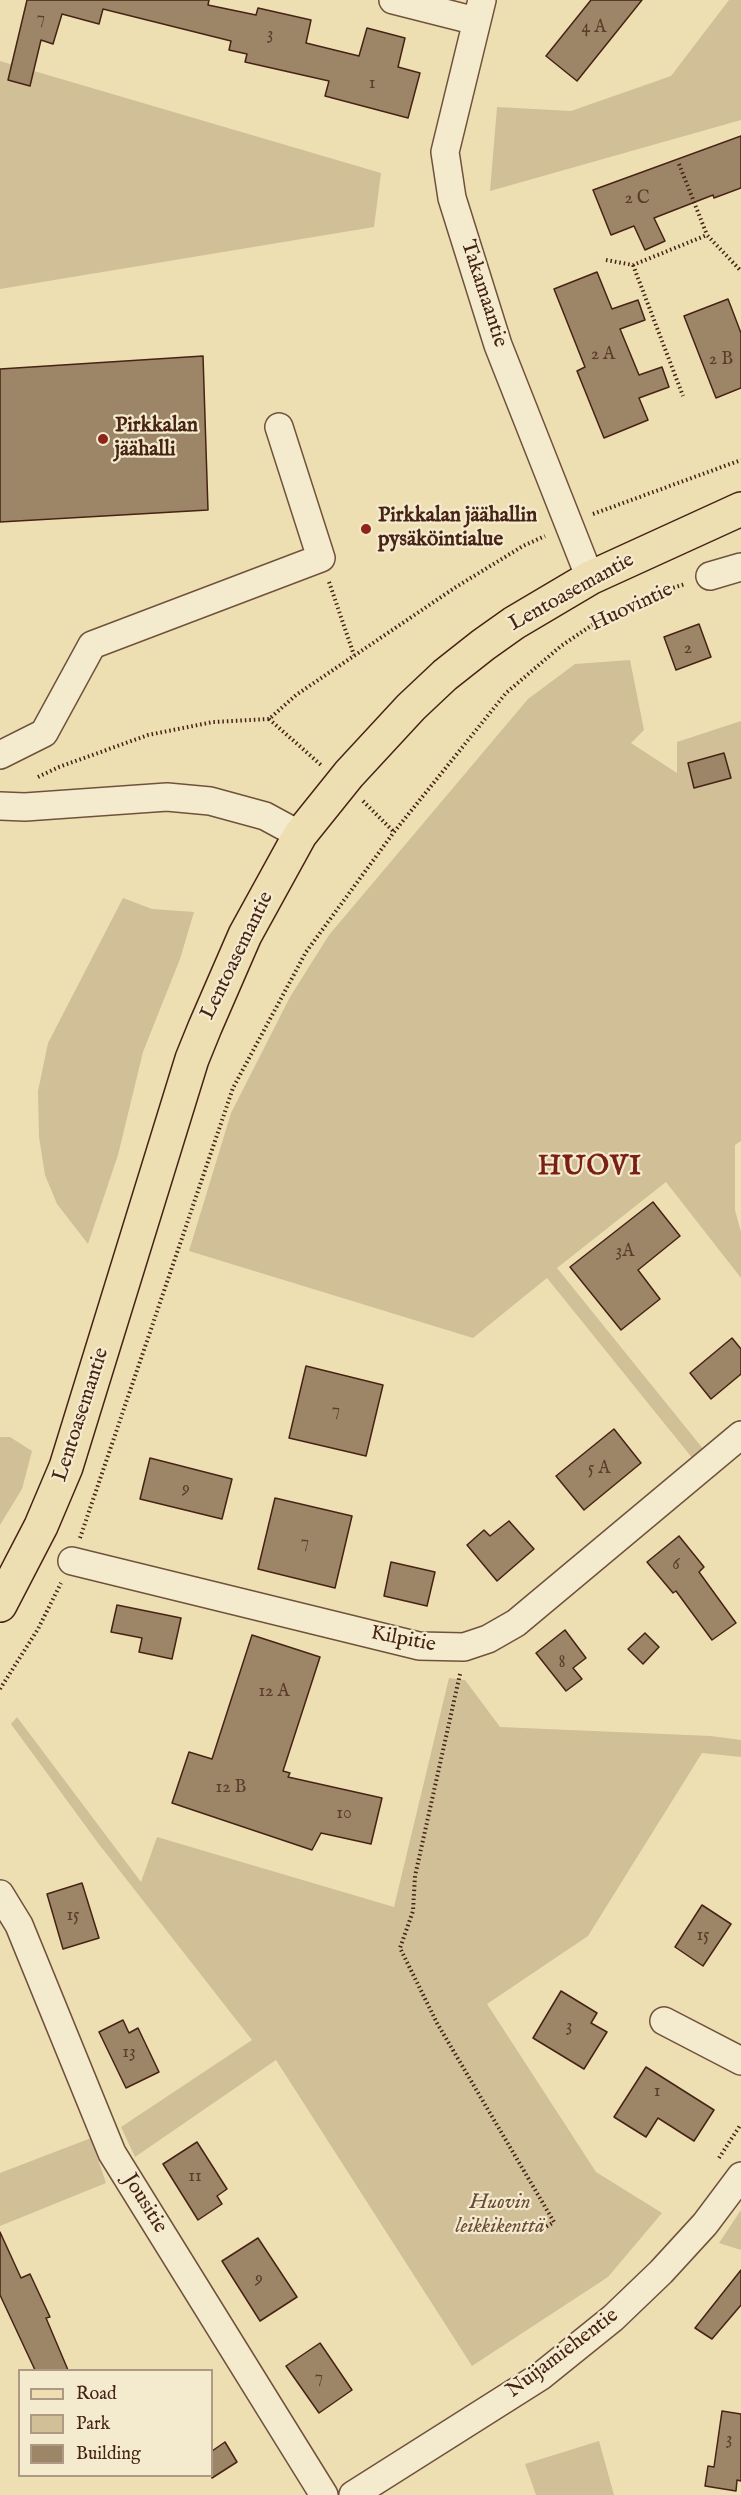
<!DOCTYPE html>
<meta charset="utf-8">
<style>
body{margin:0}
#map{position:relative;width:741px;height:2495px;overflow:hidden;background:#eedfb3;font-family:"IM FELL English",serif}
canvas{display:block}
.legend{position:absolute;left:18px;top:2369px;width:195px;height:108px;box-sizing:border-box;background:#f4eace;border:2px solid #ae9a84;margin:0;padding:8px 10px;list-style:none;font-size:18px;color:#462315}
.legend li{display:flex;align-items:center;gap:12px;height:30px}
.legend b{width:30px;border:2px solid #ae9a84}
</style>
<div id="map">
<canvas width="741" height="2495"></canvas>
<ul class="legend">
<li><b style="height:8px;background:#eedfb3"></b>Road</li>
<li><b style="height:16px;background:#d1bf98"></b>Park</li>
<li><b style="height:16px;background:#9d8567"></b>Building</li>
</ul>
</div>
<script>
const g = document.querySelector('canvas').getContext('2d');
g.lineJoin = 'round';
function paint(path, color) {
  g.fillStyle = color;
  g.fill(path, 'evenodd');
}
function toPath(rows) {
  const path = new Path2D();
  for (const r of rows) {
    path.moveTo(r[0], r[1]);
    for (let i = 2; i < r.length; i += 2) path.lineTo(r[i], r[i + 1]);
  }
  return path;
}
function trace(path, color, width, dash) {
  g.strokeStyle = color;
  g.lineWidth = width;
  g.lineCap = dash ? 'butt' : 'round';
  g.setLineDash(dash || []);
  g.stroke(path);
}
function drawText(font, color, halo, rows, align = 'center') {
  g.font = font + ' "IM FELL English",serif';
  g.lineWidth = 4.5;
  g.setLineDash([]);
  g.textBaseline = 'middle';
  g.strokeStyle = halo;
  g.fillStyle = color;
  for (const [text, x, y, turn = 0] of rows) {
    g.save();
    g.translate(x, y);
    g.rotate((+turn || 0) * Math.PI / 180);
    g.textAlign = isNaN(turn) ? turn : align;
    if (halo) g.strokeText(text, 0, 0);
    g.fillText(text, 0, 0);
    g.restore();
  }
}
paint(toPath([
 [729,0,741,0,741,120,490,191,497,107,571,111,671,76],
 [0,61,381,173,374,227,0,289],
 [630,660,644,730,631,743,677,773,677,742,741,721,741,1141,735,1145,735,1210,741,1232,741,1278,666,1182,557,1268,704,1450,693,1459,547,1278,473,1338,189,1251,231,1113,290,997,329,935,528,699,575,664],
 [123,898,152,909,194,912,180,959,143,1052,118,1155,88,1244,57,1204,45,1175,39,1137,38,1091,48,1043],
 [0,1437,10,1437,32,1451,22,1489,0,1525],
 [449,1678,465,1680,500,1727,711,1736,741,1740,741,1757,702,1753,588,1936,487,2004,596,2172,662,2213,608,2277,472,2366,276,2060,135,2157,121,2127,252,2040,98,1843,11,1724,17,1717,141,1882,157,1837,394,1907],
 [91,2138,106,2183,0,2226,0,2173],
 [741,2210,741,2250,719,2243],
 [599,2441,614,2495,536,2495,525,2464]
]), '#d1bf98');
const building = toPath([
 [27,0,209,0,208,5,256,15,258,8,311,20,306,43,359,56,367,28,405,38,398,67,420,73,408,118,325,96,329,81,245,62,247,54,229,50,231,41,103,9,99,24,62,14,53,44,41,40,30,86,8,80,27,0],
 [591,0,642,0,577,81,546,56,591,0],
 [741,136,741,188,714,198,713,195,654,218,665,241,645,250,634,226,611,235,593,190,741,136],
 [597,272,612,309,638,300,645,320,620,329,639,375,662,367,669,387,639,398,648,420,604,438,577,371,585,367,554,289,597,272],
 [728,299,741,333,741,388,716,398,684,316,728,299],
 [203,356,208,510,0,522,0,369,203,356],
 [699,624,711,657,676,670,664,637,699,624],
 [724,753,731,778,694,788,688,763,724,753],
 [653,1202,680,1236,638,1270,660,1299,621,1330,570,1267,653,1202],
 [732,1338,741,1349,741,1374,711,1399,690,1373,732,1338],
 [306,1366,383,1385,366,1456,289,1438,306,1366],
 [614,1429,641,1463,584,1510,556,1476,614,1429],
 [150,1458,232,1479,222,1519,140,1499,150,1458],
 [275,1498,352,1516,335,1588,258,1569,275,1498],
 [509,1521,534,1549,497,1581,467,1545,484,1530,490,1536,509,1521],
 [679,1536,704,1567,699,1572,736,1623,712,1640,676,1591,673,1593,647,1562,679,1536],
 [391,1562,435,1572,427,1606,384,1596,391,1562],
 [117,1605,181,1618,172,1659,139,1652,142,1638,111,1632,117,1605],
 [565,1630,586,1658,573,1668,582,1679,566,1691,536,1653,565,1630],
 [645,1633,659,1647,643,1664,628,1649,645,1633],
 [252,1635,320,1657,283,1771,290,1773,288,1777,382,1798,371,1844,321,1833,312,1850,172,1803,189,1752,212,1759,252,1635],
 [82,1883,99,1938,63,1949,47,1894,82,1883],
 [702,1905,731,1924,703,1966,675,1947,702,1905],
 [561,1991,597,2013,591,2023,607,2032,584,2069,533,2038,561,1991],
 [123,2020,129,2033,138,2028,159,2072,126,2088,99,2032,123,2020],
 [646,2067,714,2110,694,2141,658,2118,646,2137,614,2117,646,2067],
 [197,2142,227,2189,217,2196,222,2204,198,2220,163,2164,197,2142],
 [0,2232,21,2278,30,2274,50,2317,46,2318,68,2370,35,2370,0,2295,0,2232],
 [258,2238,297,2297,260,2321,222,2261,258,2238],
 [741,2270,741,2305,712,2339,695,2328,741,2270],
 [320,2343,352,2390,319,2413,286,2366,320,2343],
 [722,2411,741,2414,741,2481,737,2480,736,2491,705,2486,708,2466,714,2467,722,2411],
 [225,2442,237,2462,212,2478,212,2451,225,2442]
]);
paint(building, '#9d8567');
trace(building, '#462315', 1.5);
const minor = toPath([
 [393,0,476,21],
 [482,0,445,152,452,198,498,345,590,578],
 [710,576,741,567],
 [0,755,44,733,92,645,321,558,279,427],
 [0,806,25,807,167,797,210,801,265,816,300,835],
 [72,1561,419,1646,464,1647,488,1639,516,1623,741,1435],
 [0,1894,19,1925,112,2153,324,2495],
 [664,2021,741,2061],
 [353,2495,541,2376,613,2318,661,2272,705,2224,741,2176]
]);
const major = toPath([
 [0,1605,41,1526,66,1467,192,1059,205,1027,245,935,300,835,349,774,411,707,445,675,483,645,514,623,590,578,741,509]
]);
trace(minor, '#70523c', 30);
trace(major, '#462315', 36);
trace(toPath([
 [679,164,707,235],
 [606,260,633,265,707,235,741,271],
 [633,265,683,396],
 [593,514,741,460],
 [329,582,354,655],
 [269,719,321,765],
 [38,777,59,767,148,735,213,722,269,719,296,695,456,587,523,546,545,536],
 [363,801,394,832],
 [80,1538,233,1088,306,952,394,832,506,693,561,646,607,615,660,592,685,584],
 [460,1674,415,1876,413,1911,400,1948,437,2023,554,2222,536,2233],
 [0,1689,38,1629,61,1583],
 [719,2158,741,2124]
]), '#462315', 4, [1.5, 3]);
trace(minor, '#f4eace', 27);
trace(major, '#eedfb3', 33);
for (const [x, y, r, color] of [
 [103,439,6,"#8f2418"],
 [366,529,6,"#8f2418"]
]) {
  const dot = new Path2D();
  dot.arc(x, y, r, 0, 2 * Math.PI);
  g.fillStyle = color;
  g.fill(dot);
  trace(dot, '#f4eace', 2);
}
drawText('18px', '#5c3c2a', null, [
 ["7",41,19],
 ["4 A",594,28],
 ["3",270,35],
 ["1",372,84],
 ["2 C",637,199],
 ["2 A",603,355],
 ["2 B",721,360],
 ["2",688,649],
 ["3A",625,1252],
 ["7",336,1411],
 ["5 A",599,1469],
 ["9",186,1489],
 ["7",305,1543],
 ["6",676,1565],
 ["8",562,1663],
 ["12 A",274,1692],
 ["12 B",231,1788],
 ["10",344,1814],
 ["15",73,1916],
 ["15",703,1936],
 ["3",569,2027],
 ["13",129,2053],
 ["1",657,2092],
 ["11",195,2177],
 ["9",259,2279],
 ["7",319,2378],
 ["3",729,2440]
]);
drawText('21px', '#462315', '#f4eace', [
 ["Takamaantie",483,294,72],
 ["Lentoasemantie",572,593,-29],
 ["Huovintie",632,608,-25],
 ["Lentoasemantie",238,956,-64],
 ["Lentoasemantie",82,1415,-72],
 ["Kilpitie",403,1640,11],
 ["Jousitie",144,2204,58],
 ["Nuijamiehentie",563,2354,-37]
]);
drawText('bold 21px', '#462315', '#f4eace', [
 ["Pirkkalan",115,427],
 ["jäähalli",115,451],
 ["Pirkkalan jäähallin",378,517],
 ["pysäköintialue",378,541]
], 'left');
drawText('italic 21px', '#694a36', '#f4eace', [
 ["Huovin",500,2204],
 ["leikkikenttä",500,2228]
]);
g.letterSpacing = '1.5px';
drawText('bold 27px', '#7a1f14', '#f4eace', [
 ["HUOVI",590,1168]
]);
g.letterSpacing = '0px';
</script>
